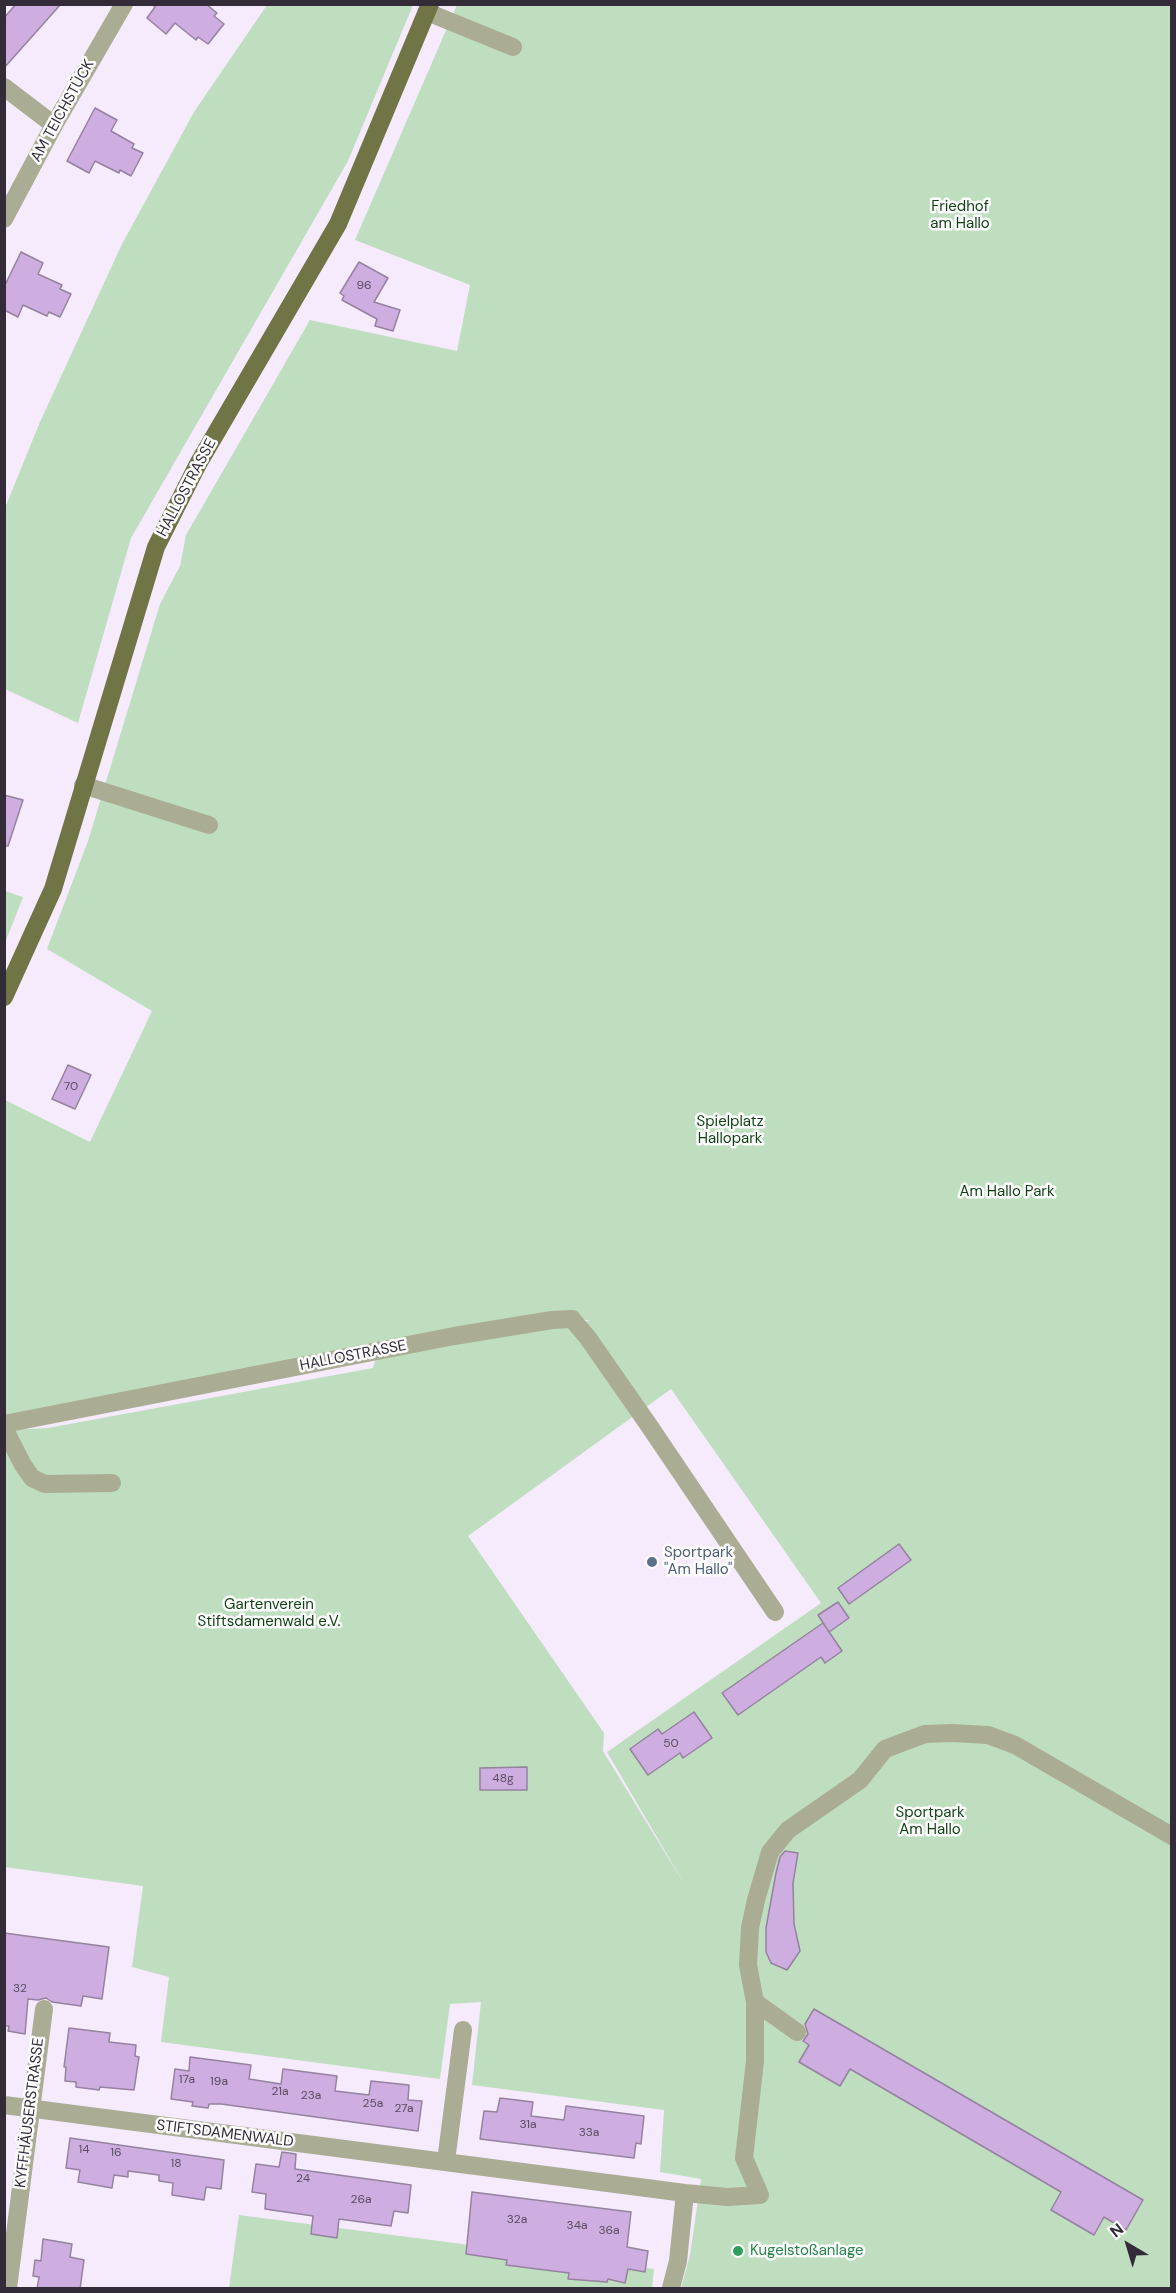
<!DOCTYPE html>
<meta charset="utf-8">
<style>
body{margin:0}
#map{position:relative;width:1176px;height:2293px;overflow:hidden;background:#f6eafd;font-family:"DM Sans",sans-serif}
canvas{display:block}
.frame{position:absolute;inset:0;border:6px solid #332b37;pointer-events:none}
.north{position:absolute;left:1098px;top:2215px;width:60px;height:60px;-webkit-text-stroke:4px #fcfcfc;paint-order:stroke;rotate:322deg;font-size:16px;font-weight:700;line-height:24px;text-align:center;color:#332b37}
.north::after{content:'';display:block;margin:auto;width:21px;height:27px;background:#332b37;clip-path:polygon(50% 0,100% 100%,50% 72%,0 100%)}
</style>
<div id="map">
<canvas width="1176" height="2293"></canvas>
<div class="frame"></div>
<div class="north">N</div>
</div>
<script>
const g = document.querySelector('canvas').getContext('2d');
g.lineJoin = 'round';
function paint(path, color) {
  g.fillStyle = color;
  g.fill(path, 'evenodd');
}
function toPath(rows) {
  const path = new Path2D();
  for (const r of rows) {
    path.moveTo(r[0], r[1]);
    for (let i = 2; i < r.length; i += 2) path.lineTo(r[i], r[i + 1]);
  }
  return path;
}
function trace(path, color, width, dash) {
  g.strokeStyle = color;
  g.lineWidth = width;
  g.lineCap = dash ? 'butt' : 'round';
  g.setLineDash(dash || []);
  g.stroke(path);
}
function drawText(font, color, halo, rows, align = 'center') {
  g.font = font + ' "DM Sans",sans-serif';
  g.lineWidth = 5;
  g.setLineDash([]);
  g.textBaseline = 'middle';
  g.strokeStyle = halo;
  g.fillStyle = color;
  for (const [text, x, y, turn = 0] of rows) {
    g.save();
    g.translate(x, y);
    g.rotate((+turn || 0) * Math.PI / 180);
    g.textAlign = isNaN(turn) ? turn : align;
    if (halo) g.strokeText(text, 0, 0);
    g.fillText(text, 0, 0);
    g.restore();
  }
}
paint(toPath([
 [267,5,413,5,348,161,131,538,78,723,5,689,5,508,40,422,122,244,194,112],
 [457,5,1171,5,1171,2288,681,2288,690,2255,701,2179,660,2172,664,2110,472,2085,481,2002,450,2004,440,2079,161,2042,169,1977,132,1967,143,1886,5,1867,5,1430,48,1428,373,1368,377,1355,551,1321,591,1321,571,1317,5,1418,5,1100,90,1142,152,1011,47,949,88,841,160,604,180,566,186,535,310,320,457,351,470,285,355,240],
 [671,1389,821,1603,607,1752,686,1887,603,1751,604,1733,468,1536],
 [5,891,23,897,5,943,4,891],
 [239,2215,654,2269,652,2288,229,2288]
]), '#bfdebf');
const building = toPath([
 [16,4,61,4,4,68,4,18,16,4],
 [152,4,206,4,217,13,214,16,224,24,208,44,198,37,196,40,175,23,166,34,147,18,155,7,152,4],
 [95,108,117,120,111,131,134,144,132,148,143,153,131,176,120,170,119,173,95,161,89,173,67,161,95,108],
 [21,252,43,263,38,274,62,285,60,289,71,294,60,317,49,312,47,316,23,305,18,317,4,310,4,287,21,252],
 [359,262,388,278,374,302,400,310,393,331,375,326,377,319,342,300,344,296,340,293,359,262],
 [4,795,23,800,8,846,4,846,4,795],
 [68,1065,91,1075,75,1109,52,1099,68,1065],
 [899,1544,911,1560,849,1604,838,1588,899,1544],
 [838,1602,849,1618,829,1632,818,1615,838,1602],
 [823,1623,842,1651,825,1663,821,1657,738,1715,722,1693,823,1623],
 [694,1712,712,1738,683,1758,680,1753,648,1775,630,1749,658,1729,662,1734,694,1712],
 [527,1767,527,1790,480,1790,480,1768,527,1767],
 [785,1851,798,1853,793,1883,794,1924,800,1951,787,1970,771,1963,766,1952,766,1928,776,1873,780,1857,785,1851],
 [4,1933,109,1947,102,1999,83,1996,81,2006,52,2002,46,1998,38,2000,28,1999,25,2034,8,2031,9,2026,4,2026,4,1933],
 [814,2009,1143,2200,1126,2230,1104,2217,1094,2235,1051,2210,1061,2192,850,2069,840,2086,799,2062,809,2045,803,2041,808,2034,805,2024,814,2009],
 [69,2028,110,2033,109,2042,136,2045,135,2056,139,2057,134,2090,100,2087,99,2090,76,2087,76,2082,65,2081,66,2067,64,2067,69,2028],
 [190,2057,251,2065,249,2079,281,2084,283,2069,337,2076,335,2091,369,2095,371,2081,409,2085,408,2100,422,2101,418,2131,221,2104,209,2104,208,2108,192,2106,193,2102,171,2099,175,2069,189,2071,190,2057],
 [500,2098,533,2102,531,2116,564,2120,566,2106,644,2116,641,2144,636,2143,634,2158,480,2139,484,2111,497,2112,500,2098],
 [70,2138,224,2160,221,2189,206,2187,204,2200,172,2195,173,2183,159,2181,159,2175,128,2171,128,2177,114,2175,112,2188,78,2182,80,2170,66,2168,70,2138],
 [282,2152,296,2154,295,2169,411,2185,408,2213,394,2211,391,2226,339,2219,337,2238,311,2234,313,2216,265,2209,266,2194,252,2192,256,2164,279,2167,282,2152],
 [472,2192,631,2212,627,2247,648,2251,645,2272,628,2269,625,2283,608,2279,607,2282,568,2279,569,2273,506,2265,507,2260,466,2254,472,2192],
 [43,2239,72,2244,70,2257,84,2260,80,2289,37,2289,39,2277,33,2276,35,2260,41,2261,43,2239]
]);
paint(building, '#ceaee1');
trace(building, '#94829f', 1.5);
trace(toPath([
 [427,12,513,47],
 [4,87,54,125],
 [4,219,54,125,124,4],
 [83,785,209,825],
 [4,1424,454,1336,552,1320,572,1319,588,1338,650,1427,775,1612],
 [4,1428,23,1465,32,1478,45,1484,112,1483],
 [755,2002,797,2032],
 [4,2105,685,2193,727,2197,760,2195,744,2158,755,2061,755,2002,748,1965,750,1928,756,1900,770,1852,788,1830,860,1780,885,1749,925,1734,952,1733,988,1735,1015,1745,1172,1836],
 [446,2161,463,2030],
 [8,2288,44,2009],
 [671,2288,678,2261,685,2193]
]), '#aaac93', 18);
trace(toPath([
 [4,997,53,889,156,547,198,464,338,224,430,4]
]), '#717444', 18);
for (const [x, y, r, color] of [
 [652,1562,6,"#5c6f8a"],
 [738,2251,6,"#2e9e5b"]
]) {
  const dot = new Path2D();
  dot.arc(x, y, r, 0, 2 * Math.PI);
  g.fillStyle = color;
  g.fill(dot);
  trace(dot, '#fcfcfc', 2);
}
drawText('12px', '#5a4c62', null, [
 ["96",364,286],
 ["70",71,1087],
 ["50",671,1744],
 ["48g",503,1779],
 ["32",20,1989],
 ["17a",187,2080],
 ["19a",219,2082],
 ["21a",280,2092],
 ["23a",311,2096],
 ["25a",373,2104],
 ["27a",404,2109],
 ["31a",528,2125],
 ["33a",589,2133],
 ["14",84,2150],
 ["16",116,2153],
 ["18",176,2164],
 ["24",303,2179],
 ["26a",361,2200],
 ["32a",517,2220],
 ["34a",577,2226],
 ["36a",609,2231]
]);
drawText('15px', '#332b37', '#fcfcfc', [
 ["AM TEICHSTÜCK",63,111,-61],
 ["HALLOSTRASSE",187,488,-62],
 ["HALLOSTRASSE",353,1356,-11],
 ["KYFFHÄUSERSTRASSE",30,2113,-83],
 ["STIFTSDAMENWALD",225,2134,7]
]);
drawText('15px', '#0f3f14', '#fcfcfc', [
 ["Friedhof",960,207],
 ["am Hallo",960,224],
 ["Spielplatz",730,1122],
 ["Hallopark",730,1139],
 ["Am Hallo Park",1007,1192],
 ["Gartenverein",269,1605],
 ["Stiftsdamenwald e.V.",269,1622],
 ["Sportpark",930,1813],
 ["Am Hallo",930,1830]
]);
drawText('15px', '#4e5e75', '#fcfcfc', [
 ["Sportpark",664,1553],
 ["\"Am Hallo\"",664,1570]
], 'left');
drawText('15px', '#27864d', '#fcfcfc', [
 ["Kugelstoßanlage",750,2251]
], 'left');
</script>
